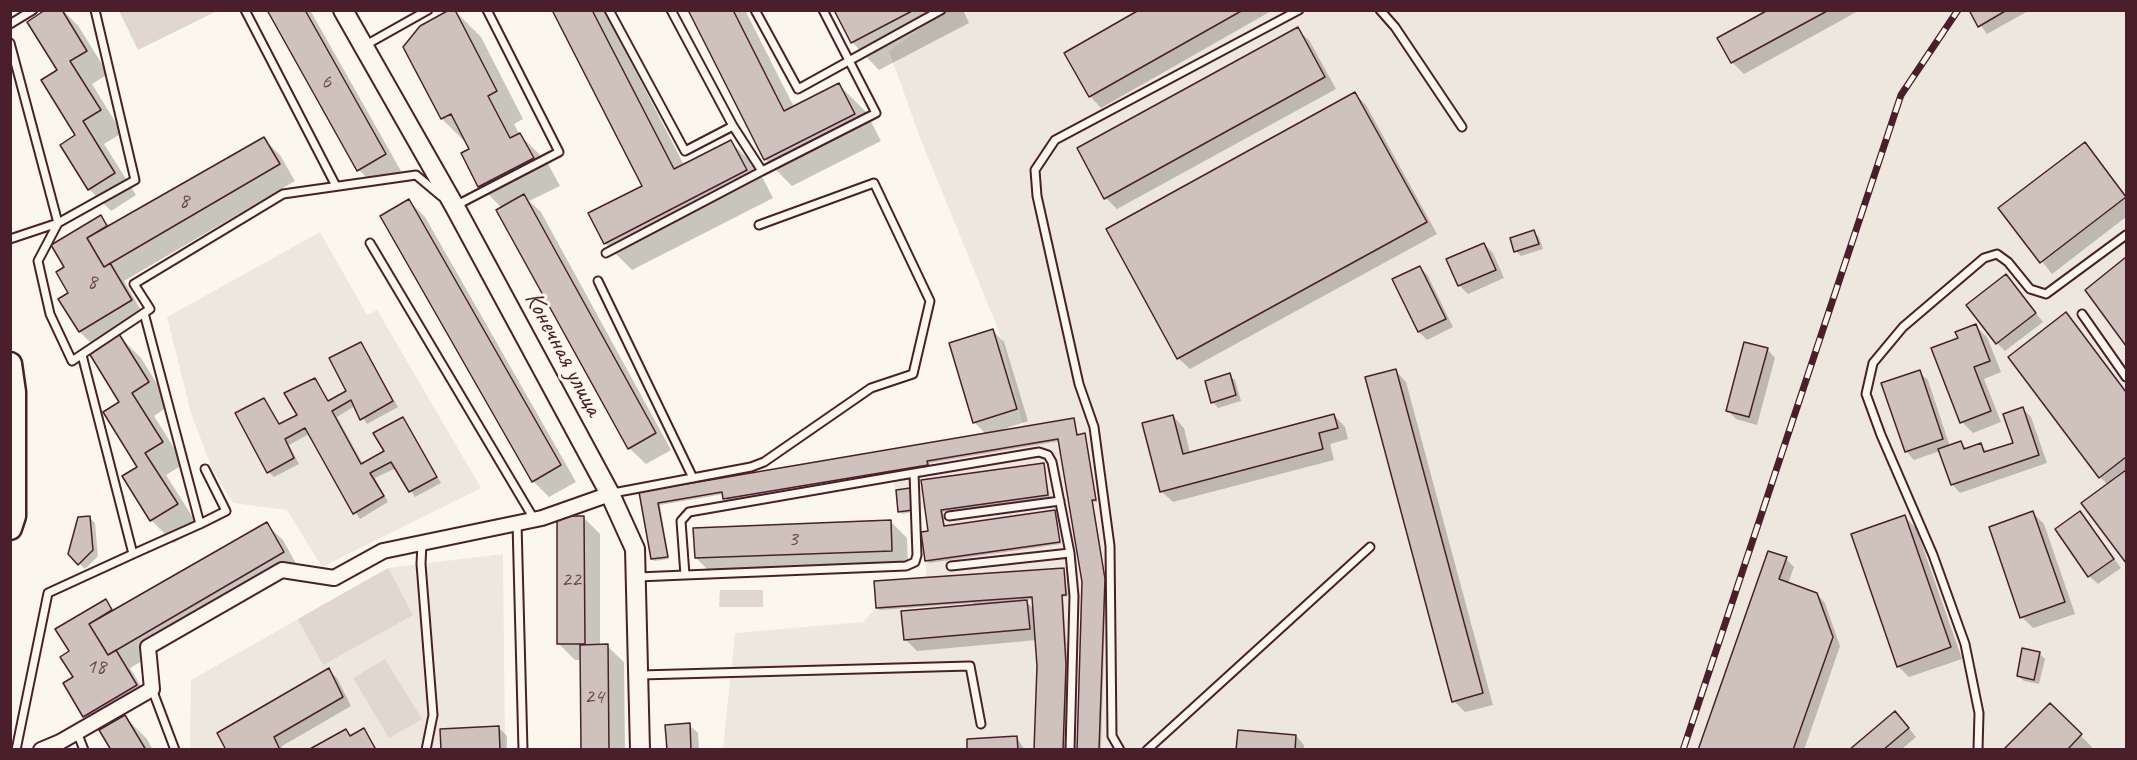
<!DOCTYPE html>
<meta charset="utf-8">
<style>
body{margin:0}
#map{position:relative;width:2137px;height:760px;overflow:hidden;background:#fbf7ec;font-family:Caveat,sans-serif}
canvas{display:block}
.frame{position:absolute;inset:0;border:12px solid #4a1f2b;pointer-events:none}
</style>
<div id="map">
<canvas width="2137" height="760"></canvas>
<div class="frame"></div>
</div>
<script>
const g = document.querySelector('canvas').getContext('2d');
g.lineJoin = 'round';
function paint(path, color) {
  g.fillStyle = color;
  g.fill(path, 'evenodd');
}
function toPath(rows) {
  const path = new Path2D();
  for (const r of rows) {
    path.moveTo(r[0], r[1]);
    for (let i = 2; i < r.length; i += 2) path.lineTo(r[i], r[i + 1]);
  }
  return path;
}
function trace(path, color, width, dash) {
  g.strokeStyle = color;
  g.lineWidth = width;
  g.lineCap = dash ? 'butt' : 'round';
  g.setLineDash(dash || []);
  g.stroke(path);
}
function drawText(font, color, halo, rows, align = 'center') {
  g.font = font + ' Caveat,sans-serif';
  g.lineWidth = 6;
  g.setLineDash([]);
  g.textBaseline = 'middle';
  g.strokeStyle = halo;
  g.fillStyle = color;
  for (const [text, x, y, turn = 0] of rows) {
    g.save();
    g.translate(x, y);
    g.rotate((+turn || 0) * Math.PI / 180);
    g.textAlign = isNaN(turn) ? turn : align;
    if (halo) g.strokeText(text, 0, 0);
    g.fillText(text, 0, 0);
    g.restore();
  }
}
paint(toPath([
 [945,11,2126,11,2126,749,723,749,735,633,863,622,876,608,874,581,927,577,921,532,928,531,925,509,898,512,892,471,723,499,722,492,659,503,668,557,651,559,639,492,1023,426,1000,334,919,135,889,51],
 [320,232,367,315,377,310,481,488,322,567,287,510,233,503,212,469,191,413,167,317],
 [503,554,505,749,190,750,191,680,388,568]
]), '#eee7de');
paint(toPath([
 [119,11,217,11,138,50],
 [388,568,413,615,323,665,298,619],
 [720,590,763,590,763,607,719,607],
 [385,659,422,719,389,738,353,678]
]), '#e2d7d0');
paint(toPath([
 [47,10,63,10,79,27,108,74,92,84,122,133,104,144,136,195,111,211,89,189],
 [269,10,310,10,401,171,375,186,359,170],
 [454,10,481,37,523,119,514,124,520,135,547,162,560,186,529,201,541,212,671,450,646,464,629,448,502,208,480,186,469,146,442,119,405,48],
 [554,10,604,10,684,165,730,141,758,169,773,198,632,270,605,243,644,186],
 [690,10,745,10,794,107,839,85,866,112,881,141,792,186,765,159],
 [836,10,963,10,969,23,879,70,852,42],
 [1142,10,1273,10,1101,108,1090,96],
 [1771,10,1860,10,1744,74,1732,62,1719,38],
 [1970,10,2030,10,1987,34],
 [1297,29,1309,40,1336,89,1117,209,1106,198],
 [1355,94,1366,105,1437,234,1190,369,1178,358],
 [264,139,280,155,295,181,124,281,142,312,91,343,80,332,60,299,70,293,66,267,101,217,110,226],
 [2085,144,2126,195,2126,217,2052,274,2000,208],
 [409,201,425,217,576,482,549,497,533,481],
 [1534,232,1539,237,1543,249,1521,256,1516,251],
 [1484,244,1493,253,1504,278,1468,294,1460,286,1448,260],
 [2126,259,2126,343,2087,290],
 [1420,267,1428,276,1453,327,1427,340,1419,332],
 [2006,276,2043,322,2005,351,1997,343],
 [2066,314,2126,391,2126,561,2083,504,2108,485,2100,477],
 [1975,326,1987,337,2001,372,1984,379,2001,422,1973,433,1962,422,1960,339],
 [993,331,1004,342,1028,421,992,433,1074,420,1078,436,1086,437,1097,502,1093,502,1106,582,1101,750,1079,750,1084,582,1060,441,929,463,930,467,727,501,724,494,660,505,669,559,654,561,652,559,641,493,986,434,974,422],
 [119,336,141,358,170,405,154,416,184,464,166,475,199,527,174,543,152,521,124,477,139,467,121,402],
 [361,344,398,407,367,424,355,406,337,417,363,464,386,452,403,418,441,483,415,497,396,468,375,478,388,502,360,519,309,434,289,445,299,464,274,477,269,472,264,400,280,425,299,415,315,379,329,402,348,391],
 [1767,349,1775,358,1757,425,1736,419,1728,411],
 [1395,370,1406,382,1493,705,1465,712,1454,701],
 [1919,372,1928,380,1950,447,1961,443,1968,450,1981,445,1988,453,2015,444,2023,409,2031,417,2047,463,1960,493,1952,484,1940,451,1914,460,1906,451],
 [1229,375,1235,380,1241,401,1218,408,1213,402,1206,382],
 [1334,415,1345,427,1348,439,1330,444,1334,460,1173,502,1161,491,1173,416,1184,428,1190,453],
 [1043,464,1050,497,943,512,945,527,1055,511,1061,544,929,563,927,560,930,532,922,481],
 [909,490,914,512,902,514,900,511],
 [2033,513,2044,524,2075,614,2033,628,2022,617],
 [2080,513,2121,568,2098,584,2089,576],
 [1905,517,1916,528,1962,659,1909,677,1898,666],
 [90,518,95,523,98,556,85,569,70,554],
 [584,518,600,534,600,646,607,646,624,662,625,750,583,750,581,660,575,660,559,644],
 [890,521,907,538,908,566,712,574,696,558],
 [266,524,283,540,299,569,130,668,147,696,96,727,85,716,71,652,57,630,106,601,115,611],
 [1786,559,1794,567,1788,584,1817,594,1825,603,1840,646,1804,750,1699,750],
 [1064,569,1068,596,1063,597,1068,668,1065,750,1036,750,1037,640,917,651,905,639,973,606,973,603,880,610,877,608],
 [1034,599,1035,610,1024,600],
 [2039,653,2045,659,2039,684,2024,681,2018,676],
 [328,670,337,678,351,706,282,746,283,750,228,750],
 [2050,705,2092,747,2089,750,2006,750],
 [125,717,147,739,153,750,113,750],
 [1903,721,1916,737,1901,750,1852,750],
 [689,725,698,733,699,750,668,750],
 [499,728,507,736,507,750,442,750],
 [346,730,352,736,363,730,378,750,311,750],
 [1296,736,1304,745,1304,750,1238,750],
 [1017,738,1025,750,969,750]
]), '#0003');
const building = toPath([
 [45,10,62,10,87,51,70,61,101,110,83,121,115,173,88,190,60,145,75,135,41,80,57,70,27,22,45,10],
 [267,10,305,10,386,154,357,171,267,10],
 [449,10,455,10,497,91,488,96,510,138,520,133,534,158,478,187,461,153,469,149,451,114,441,119,403,47,420,26,449,10],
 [552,10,592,10,674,169,731,140,747,170,604,244,588,213,642,186,552,10],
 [688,10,733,10,784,111,839,83,855,114,764,160,688,10],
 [834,10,914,10,851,43,834,10],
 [1139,10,1243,10,1089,97,1064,53,1139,10],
 [1768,10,1829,10,1731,63,1717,38,1768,10],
 [1969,10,2007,10,1978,27,1969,10],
 [1298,27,1325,77,1104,199,1077,148,1298,27],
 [1355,92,1427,222,1177,359,1106,229,1355,92],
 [264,137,280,164,104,267,87,238,264,137],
 [2085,142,2126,197,2040,263,1998,208,2085,142],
 [524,194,656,433,628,449,496,210,524,194],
 [409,199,561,465,532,482,380,216,409,199],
 [101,215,107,226,87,238,104,267,110,263,132,300,79,332,58,299,68,293,56,272,64,267,51,245,101,215],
 [1534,230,1539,244,1514,252,1510,238,1534,230],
 [1484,243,1496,270,1458,286,1446,259,1484,243],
 [2126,257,2126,346,2085,290,2126,257],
 [1420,266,1446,319,1418,332,1392,279,1420,266],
 [2006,274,2036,313,1996,344,1966,305,2006,274],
 [2066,312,2126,392,2126,457,2099,478,2008,357,2066,312],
 [1976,324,1990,361,1974,367,1991,411,1960,423,1931,348,1958,338,1955,332,1976,324],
 [993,329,1017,409,973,423,949,343,993,329],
 [119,334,149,382,132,393,163,442,145,453,178,504,150,521,122,476,137,467,103,412,119,402,89,353,119,334],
 [361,342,393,401,360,420,351,400,332,411,361,464,384,451,373,433,403,417,437,477,409,492,391,462,370,473,384,496,353,514,305,428,285,439,294,458,267,473,235,413,264,398,279,424,297,415,284,393,315,378,328,401,346,391,329,358,361,342],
 [1744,342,1768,348,1749,417,1726,411,1744,342],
 [1396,369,1483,693,1452,702,1365,377,1396,369],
 [1920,370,1943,439,1905,452,1881,383,1920,370],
 [1230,373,1236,395,1211,403,1205,381,1230,373],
 [2023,407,2039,455,1951,485,1938,449,1961,441,1964,449,1981,443,1984,452,2013,443,2003,414,2023,407],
 [1334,414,1338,428,1319,433,1323,449,1160,492,1142,423,1173,415,1183,454,1334,414],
 [1074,418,1077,435,1085,433,1096,500,1092,500,1105,579,1099,750,1077,750,1082,582,1058,439,927,461,928,465,723,499,722,492,658,503,668,557,651,559,639,492,1074,418],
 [1044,463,1048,495,941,510,944,526,1055,510,1060,542,925,561,921,532,928,531,921,480,1044,463],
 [2126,470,2126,563,2081,503,2126,470],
 [910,488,913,510,898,512,896,490,910,488],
 [2033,511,2065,602,2020,618,1989,527,2033,511],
 [2080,511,2114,559,2088,577,2055,529,2080,511],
 [1905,515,1951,647,1897,667,1851,534,1905,515],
 [90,516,93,550,78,565,68,554,78,517,90,516],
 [557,516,584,516,585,644,557,644,557,516],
 [891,520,892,551,695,558,693,528,891,520],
 [267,522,284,552,108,655,89,624,267,522],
 [1768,551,1787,557,1779,579,1817,593,1833,637,1793,750,1698,750,1768,551],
 [1064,568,1066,595,1062,595,1066,665,1063,750,1034,750,1037,666,1032,597,876,608,874,581,1064,568],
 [106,599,112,610,89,624,108,655,116,650,137,685,83,717,63,683,73,677,60,657,69,651,55,629,106,599],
 [1027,600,1030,629,904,640,901,611,1027,600],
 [608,644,609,750,581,750,580,645,608,644],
 [2022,648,2040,652,2034,680,2017,676,2022,648],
 [329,668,343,697,274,737,280,750,226,750,217,733,329,668],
 [2050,703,2082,734,2067,750,2003,750,2050,703],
 [1895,711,1909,728,1883,750,1849,750,1895,711],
 [125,715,146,750,111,750,99,730,125,715],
 [690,723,691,750,667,750,665,725,690,723],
 [499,726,500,750,441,750,440,729,499,726],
 [364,728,376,750,308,750,346,729,350,736,364,728],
 [1238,730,1296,735,1295,750,1236,750,1238,730],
 [1017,736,1018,750,967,750,967,739,1017,736]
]);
paint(building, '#cfc2bc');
trace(building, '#4a1f2b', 1.5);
const service = toPath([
 [95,10,135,180,58,223,38,261,50,314,72,361,150,309,134,284,283,194,416,175,441,196],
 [245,10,336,186],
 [609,10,685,151,733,126,671,10],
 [755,10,798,89,941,10],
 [1380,10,1395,27,1462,127],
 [10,24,33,10],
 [10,43,58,223,10,239],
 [364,46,428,10],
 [762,171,876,113,823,10],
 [455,206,559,152,487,10],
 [370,243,534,519],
 [606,253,762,171,733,126],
 [598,281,693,478],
 [2082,314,2126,377],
 [914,473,1039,452,1048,455,1052,462,1070,553,1074,596,1070,750],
 [613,493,751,467,764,462,871,388,913,374,930,301,874,183,759,225],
 [949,516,1060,501],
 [517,523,523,750],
 [200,524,226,511,205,469],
 [422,543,421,564,433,715,426,750],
 [133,554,200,524,144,313],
 [951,566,1070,553],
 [638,577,685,575,906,566,915,562,917,555,914,473,689,512,681,521,685,575],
 [641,675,970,666,981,724],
 [152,689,175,750],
 [77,732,84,750],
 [16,750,48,593,133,554,82,355],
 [1120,750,1112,736,1110,546,1094,427,1079,384,1037,196,1035,170,1055,140,1299,10],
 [1147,750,1370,547],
 [1978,750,1979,713,1965,644,1933,555,1881,435,1866,394,1873,363,1903,327,1984,258,1997,254,2008,262,2030,289,2046,294,2126,235]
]);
const minor = toPath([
 [41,750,60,742,152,689,148,647,282,570,334,578,383,551,542,518,610,494]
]);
const tertiary = toPath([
 [343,10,455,207,610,494,635,549,640,750]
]);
const primary = toPath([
 [10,364,14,392,14,516,10,528]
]);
trace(service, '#4a1f2b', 11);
trace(minor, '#4a1f2b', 18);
trace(tertiary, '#4a1f2b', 22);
trace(primary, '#4a1f2b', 27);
trace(service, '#fbf7ec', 7);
trace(minor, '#fbf7ec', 14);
trace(tertiary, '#fbf7ec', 18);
trace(primary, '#fbf7ec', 22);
const rail = toPath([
 [1683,750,1901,95,1958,10]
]);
trace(rail, '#4a1f2b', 7);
trace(rail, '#fbf7ec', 4.5, [14]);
drawText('22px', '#6b484f', null, [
 ["6",326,82],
 ["8",184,201],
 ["8",92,282],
 ["3",793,539],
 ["22",571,580],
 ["18",96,667],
 ["24",594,697]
]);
drawText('26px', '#4a1f2b', '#fbf7ec', [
 ["Конечная улица",563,354,62]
]);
</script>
